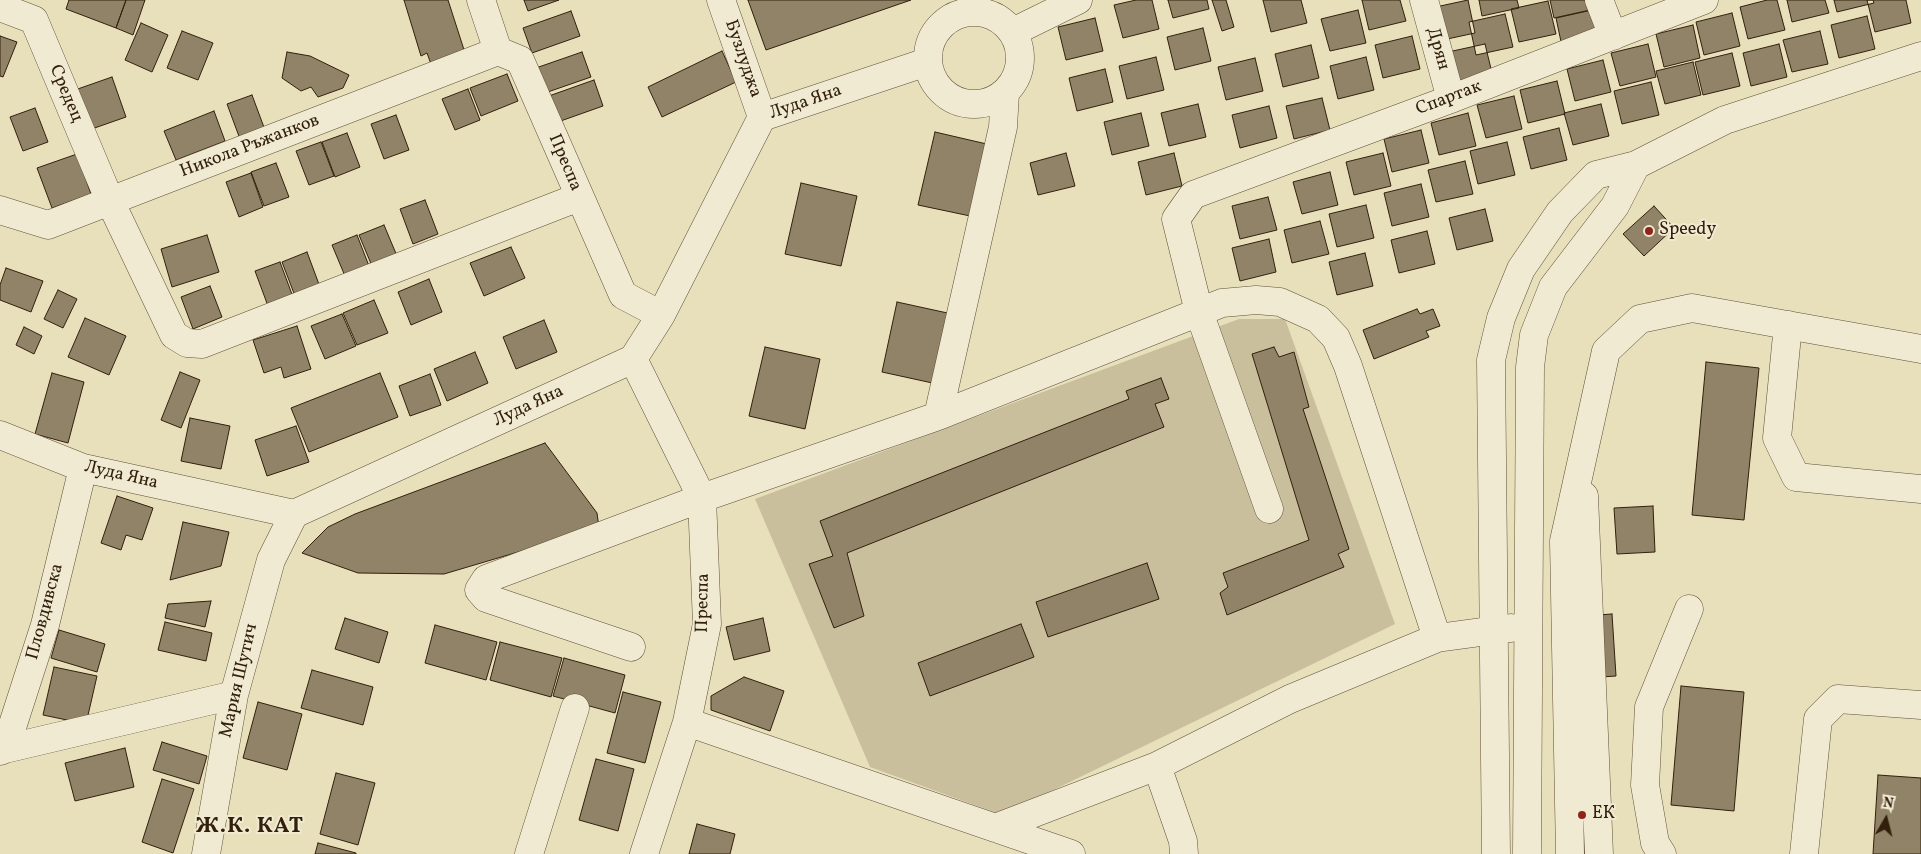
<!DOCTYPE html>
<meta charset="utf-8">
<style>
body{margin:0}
#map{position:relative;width:1921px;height:854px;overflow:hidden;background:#e8dfbb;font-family:Vollkorn,serif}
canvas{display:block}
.north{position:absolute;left:1861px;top:794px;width:50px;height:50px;-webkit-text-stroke:4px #f0ead3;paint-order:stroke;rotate:8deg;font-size:14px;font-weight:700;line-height:20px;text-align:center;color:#32200d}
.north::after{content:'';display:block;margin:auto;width:18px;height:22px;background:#32200d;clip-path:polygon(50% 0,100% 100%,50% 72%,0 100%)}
</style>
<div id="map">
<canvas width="1921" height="854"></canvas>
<div class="north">N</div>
</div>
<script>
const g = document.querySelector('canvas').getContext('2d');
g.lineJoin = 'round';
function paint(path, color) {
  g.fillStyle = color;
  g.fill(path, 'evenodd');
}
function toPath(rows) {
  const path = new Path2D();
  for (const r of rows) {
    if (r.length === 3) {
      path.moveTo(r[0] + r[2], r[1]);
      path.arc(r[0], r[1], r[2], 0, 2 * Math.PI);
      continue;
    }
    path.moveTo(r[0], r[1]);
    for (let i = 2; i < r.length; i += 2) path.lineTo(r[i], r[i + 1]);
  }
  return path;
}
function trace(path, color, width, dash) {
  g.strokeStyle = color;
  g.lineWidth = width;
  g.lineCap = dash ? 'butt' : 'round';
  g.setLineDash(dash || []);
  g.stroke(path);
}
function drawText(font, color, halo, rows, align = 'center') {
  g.font = font + ' Vollkorn,serif';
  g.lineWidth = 4;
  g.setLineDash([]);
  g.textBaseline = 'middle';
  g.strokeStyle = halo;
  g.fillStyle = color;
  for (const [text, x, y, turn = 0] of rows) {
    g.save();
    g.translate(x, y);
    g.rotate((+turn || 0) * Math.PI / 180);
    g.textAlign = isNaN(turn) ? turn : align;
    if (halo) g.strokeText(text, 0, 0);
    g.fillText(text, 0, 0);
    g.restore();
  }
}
paint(toPath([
 [1239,319,1285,319,1395,624,1002,815,870,767,755,499]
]), '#c9bf9d');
const building = toPath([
 [69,0,126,0,116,28,66,9,69,0],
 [126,0,145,0,133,35,116,28,126,0],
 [404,0,448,0,466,56,432,67,427,53,421,56,404,0],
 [524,0,559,0,528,11,524,0],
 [748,0,911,0,766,50,748,0],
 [1136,0,1152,0,1159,29,1123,38,1114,5,1136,0],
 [1168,0,1207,0,1209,9,1173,18,1168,0],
 [1212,0,1226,0,1234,27,1222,31,1212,0],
 [1263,0,1301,0,1307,23,1271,32,1263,0],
 [1362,0,1400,0,1406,21,1369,30,1362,0],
 [1468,0,1475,33,1438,41,1431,8,1468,0],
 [1479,0,1517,0,1519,8,1482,16,1479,0],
 [1550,0,1588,0,1590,10,1554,18,1550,0],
 [1767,0,1777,0,1785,30,1748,39,1740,7,1767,0],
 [1787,0,1825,0,1829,13,1792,22,1787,0],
 [1834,0,1873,0,1874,3,1837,12,1834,0],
 [1867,0,1906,0,1911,23,1875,32,1867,0],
 [1548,1,1556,34,1519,42,1511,9,1548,1],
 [1358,10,1366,43,1330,51,1321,19,1358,10],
 [1592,10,1600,43,1563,51,1556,18,1592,10],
 [571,11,580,36,532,53,523,28,571,11],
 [1732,13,1740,46,1704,55,1696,22,1732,13],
 [1505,14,1513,47,1476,55,1469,22,1505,14],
 [1867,16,1875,49,1839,58,1831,25,1867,16],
 [1095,18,1103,51,1066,60,1058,27,1095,18],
 [141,23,168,35,152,72,125,60,141,23],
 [1693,25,1700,58,1664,67,1656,34,1693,25],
 [1203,28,1211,61,1175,70,1167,37,1203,28],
 [182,31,213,43,198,80,167,68,182,31],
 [1820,31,1828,64,1792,72,1783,40,1820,31],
 [0,36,17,42,3,77,0,76,0,36],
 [1412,36,1420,69,1383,78,1375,45,1412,36],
 [1485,44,1493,77,1456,85,1448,52,1485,44],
 [1648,44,1656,77,1620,86,1611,53,1648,44],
 [1779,44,1787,77,1751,86,1743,53,1779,44],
 [1311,45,1319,78,1283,87,1275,54,1311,45],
 [722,51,736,82,662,117,648,87,722,51],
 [287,52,310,56,349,75,343,88,318,97,311,87,301,91,282,78,287,52],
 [582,52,591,77,542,94,533,69,582,52],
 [1732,53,1740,86,1703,95,1695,62,1732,53],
 [1156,57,1164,90,1127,99,1119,66,1156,57],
 [1366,57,1374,90,1338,99,1330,66,1366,57],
 [1255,58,1263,91,1226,100,1218,67,1255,58],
 [1603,60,1611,92,1575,101,1567,69,1603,60],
 [1693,62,1701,95,1665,104,1656,71,1693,62],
 [1105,69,1113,102,1077,111,1069,78,1105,69],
 [507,74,518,101,481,116,470,88,507,74],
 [112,77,126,117,86,131,72,91,112,77],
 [594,80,603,106,555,123,546,97,594,80],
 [1557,81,1565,114,1528,123,1520,90,1557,81],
 [1651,82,1659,115,1622,124,1614,91,1651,82],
 [468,89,480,120,455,130,442,99,468,89],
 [252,95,265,130,240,139,227,104,252,95],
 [1514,96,1522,129,1486,138,1477,105,1514,96],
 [1322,98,1330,130,1294,139,1286,106,1322,98],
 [1198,104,1206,137,1169,146,1161,113,1198,104],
 [1601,104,1609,136,1573,145,1564,113,1601,104],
 [1269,106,1277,138,1240,148,1232,115,1269,106],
 [35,108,48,142,23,151,10,117,35,108],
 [214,111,225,141,176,160,164,131,214,111],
 [1141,113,1149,146,1112,155,1104,122,1141,113],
 [1468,113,1476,146,1439,155,1431,123,1468,113],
 [396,115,409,150,384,159,371,124,396,115],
 [1559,128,1567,160,1531,169,1523,137,1559,128],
 [1421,130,1429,163,1392,172,1384,139,1421,130],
 [935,132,991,145,975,217,918,205,935,132],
 [347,133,360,167,335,177,322,142,347,133],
 [321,142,334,176,309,185,296,151,321,142],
 [1507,142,1515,175,1478,184,1470,151,1507,142],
 [1066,153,1075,186,1038,195,1030,163,1066,153],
 [1174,153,1182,186,1146,195,1138,162,1174,153],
 [1383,153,1391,186,1354,195,1346,162,1383,153],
 [77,154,91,194,52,208,37,168,77,154],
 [1465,161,1473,194,1436,202,1428,170,1465,161],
 [276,163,289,197,264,206,251,172,276,163],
 [1330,172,1338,205,1302,214,1293,182,1330,172],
 [251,173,263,207,239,217,226,182,251,173],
 [801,183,857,196,841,266,785,254,801,183],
 [1421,184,1429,217,1392,226,1384,193,1421,184],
 [1268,197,1277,230,1240,239,1232,206,1268,197],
 [425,200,438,234,413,244,400,209,425,200],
 [1366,205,1374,238,1337,247,1329,214,1366,205],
 [1654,206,1674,228,1644,256,1623,234,1654,206],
 [1485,209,1493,241,1457,250,1449,218,1485,209],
 [1320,221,1329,254,1292,263,1284,230,1320,221],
 [384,225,397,256,372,266,359,235,384,225],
 [1427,231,1435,264,1399,273,1391,240,1427,231],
 [207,235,219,272,172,287,161,249,207,235],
 [357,235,369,266,345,276,332,245,357,235],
 [1269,239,1276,272,1240,281,1232,248,1269,239],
 [511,247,525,278,484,296,470,263,511,247],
 [307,252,320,287,295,296,282,262,307,252],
 [1365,253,1373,286,1337,295,1329,262,1365,253],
 [280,262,293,297,268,306,255,271,280,262],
 [6,268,43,281,31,312,0,300,0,285,6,268],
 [429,279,442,312,411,325,398,292,429,279],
 [210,286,222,317,193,329,181,297,210,286],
 [58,290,77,299,63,328,44,319,58,290],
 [374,300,388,333,357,345,343,313,374,300],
 [897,302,952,314,937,384,882,372,897,302],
 [1417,309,1420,314,1433,309,1440,326,1426,331,1429,337,1374,359,1363,330,1417,309],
 [342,314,356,346,325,359,311,326,342,314],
 [85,318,126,336,109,375,68,357,85,318],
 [544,320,557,352,516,369,503,337,544,320],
 [297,326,311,369,284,378,281,367,264,373,253,340,297,326],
 [24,327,42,336,34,354,16,345,24,327],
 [765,347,820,359,805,429,749,416,765,347],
 [1274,347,1279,357,1294,352,1309,407,1303,409,1349,549,1338,554,1344,567,1227,615,1220,593,1228,587,1223,573,1309,540,1252,354,1274,347],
 [475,352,488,383,447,401,434,369,475,352],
 [1706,362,1759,368,1744,520,1692,515,1706,362],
 [180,372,200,380,181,428,161,420,180,372],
 [52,373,84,382,68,443,35,434,52,373],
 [380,373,398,417,309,452,291,408,380,373],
 [430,374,441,405,410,416,399,386,430,374],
 [1161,378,1169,399,1155,404,1164,427,847,553,864,616,834,628,809,564,833,556,820,521,1129,399,1126,391,1161,378],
 [190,418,230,426,221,469,181,461,190,418],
 [296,426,309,462,267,476,255,440,296,426],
 [545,443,597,513,599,528,444,574,358,573,302,553,328,527,355,514,545,443],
 [117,496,153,508,142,540,126,535,121,550,101,543,117,496],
 [1653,506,1655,552,1617,554,1614,508,1653,506],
 [183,522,229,532,221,566,170,580,183,522],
 [1147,563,1159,599,1048,637,1036,602,1147,563],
 [211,601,205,627,165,618,168,604,211,601],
 [1612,614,1616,676,1557,680,1553,618,1612,614],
 [345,618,388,632,379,663,335,649,345,618],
 [763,618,770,651,734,660,726,627,763,618],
 [165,622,212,633,206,661,158,650,165,622],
 [1021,624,1034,657,930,696,918,663,1021,624],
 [435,625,497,642,486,680,425,663,435,625],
 [59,630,105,644,97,672,51,658,59,630],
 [500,642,562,658,551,697,490,680,500,642],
 [564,658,625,675,615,713,553,696,564,658],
 [54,667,97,676,86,724,43,715,54,667],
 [312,670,373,687,363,725,301,708,312,670],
 [744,677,784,691,770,731,711,710,711,696,744,677],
 [1681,686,1744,692,1734,811,1671,805,1681,686],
 [623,692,661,702,645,763,607,753,623,692],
 [258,702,302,714,287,770,243,758,258,702],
 [162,742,207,756,199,784,153,770,162,742],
 [125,748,134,787,75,801,65,763,125,748],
 [596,759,634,769,618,831,579,820,596,759],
 [336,773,375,783,358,845,320,834,336,773],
 [1878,775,1921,778,1921,854,1873,854,1878,775],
 [162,779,194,789,173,853,142,842,162,779],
 [697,824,735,834,730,854,689,854,697,824],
 [318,843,356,853,356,854,315,854,318,843]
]);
paint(building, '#918367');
trace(building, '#32200d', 1);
const minor = toPath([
 [481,0,498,51,520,60,623,295,661,315],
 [721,0,762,117],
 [1424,0,1451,99],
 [1599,0,1613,36],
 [0,7,34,20,110,201,174,335,187,343,202,344,579,197],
 [974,58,46],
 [1013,32,1078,0],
 [0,210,48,225,498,51],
 [1788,325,1777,438,1796,477,1921,489],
 [633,359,702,498,707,624,687,722,644,854],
 [938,416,1003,127,1005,93],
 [0,435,83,468,294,514,633,359,661,315,762,117,927,62],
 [1584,496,1599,854],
 [1269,509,1199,312,1176,219,1193,195,1451,99,1704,0],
 [631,647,486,598,479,590,486,579,702,498,938,416,1222,303,1256,300,1280,302,1318,319,1336,338,1348,366,1437,638],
 [687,722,1071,854],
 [5,749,234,695],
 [0,751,5,749,45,625,83,468],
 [1157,766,1183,841,1184,854],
 [995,828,1157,766,1290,699,1437,638,1511,628],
 [206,854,234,695,271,560,294,514],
 [529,854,575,708],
 [1496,854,1491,360,1501,318,1521,269,1560,212,1596,175,1636,165,1725,120,1921,56],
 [1527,854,1530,367,1534,335,1553,287,1615,206,1636,165],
 [1570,854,1564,541,1606,351,1640,319,1692,308,1921,349],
 [1662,854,1655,843,1645,785,1649,707,1689,609],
 [1804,854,1818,719,1838,699,1921,705]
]);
trace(minor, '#605038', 29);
trace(minor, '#f0ead3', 28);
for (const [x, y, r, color] of [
 [1649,231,5,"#8f2418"],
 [1582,815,5,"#8f2418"]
]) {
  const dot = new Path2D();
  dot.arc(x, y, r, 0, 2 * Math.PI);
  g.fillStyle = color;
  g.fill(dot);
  trace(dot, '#f0ead3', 2);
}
drawText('18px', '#32200d', '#f0ead3', [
 ["Дрян",1437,49,74],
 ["Бузлуджа",742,59,71],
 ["Средец",65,94,67],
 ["Спартак",1449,99,-21],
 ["Луда Яна",806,103,-19],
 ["Никола Ръжанков",250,147,-21],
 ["Преспа",564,163,67],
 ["Луда Яна",529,407,-25],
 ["Луда Яна",121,476,13],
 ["Преспа",704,603,-89],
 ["Пловдивска",46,612,-75],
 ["Мария Шутич",240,681,-77]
]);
drawText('18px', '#32200d', '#f0ead3', [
 ["Speedy",1659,231],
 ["ЕК",1592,815]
], 'left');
g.letterSpacing = '1px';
drawText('bold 22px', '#32200d', '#f0ead3', [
 ["Ж.К. КАТ",250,828]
]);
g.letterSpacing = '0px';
</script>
